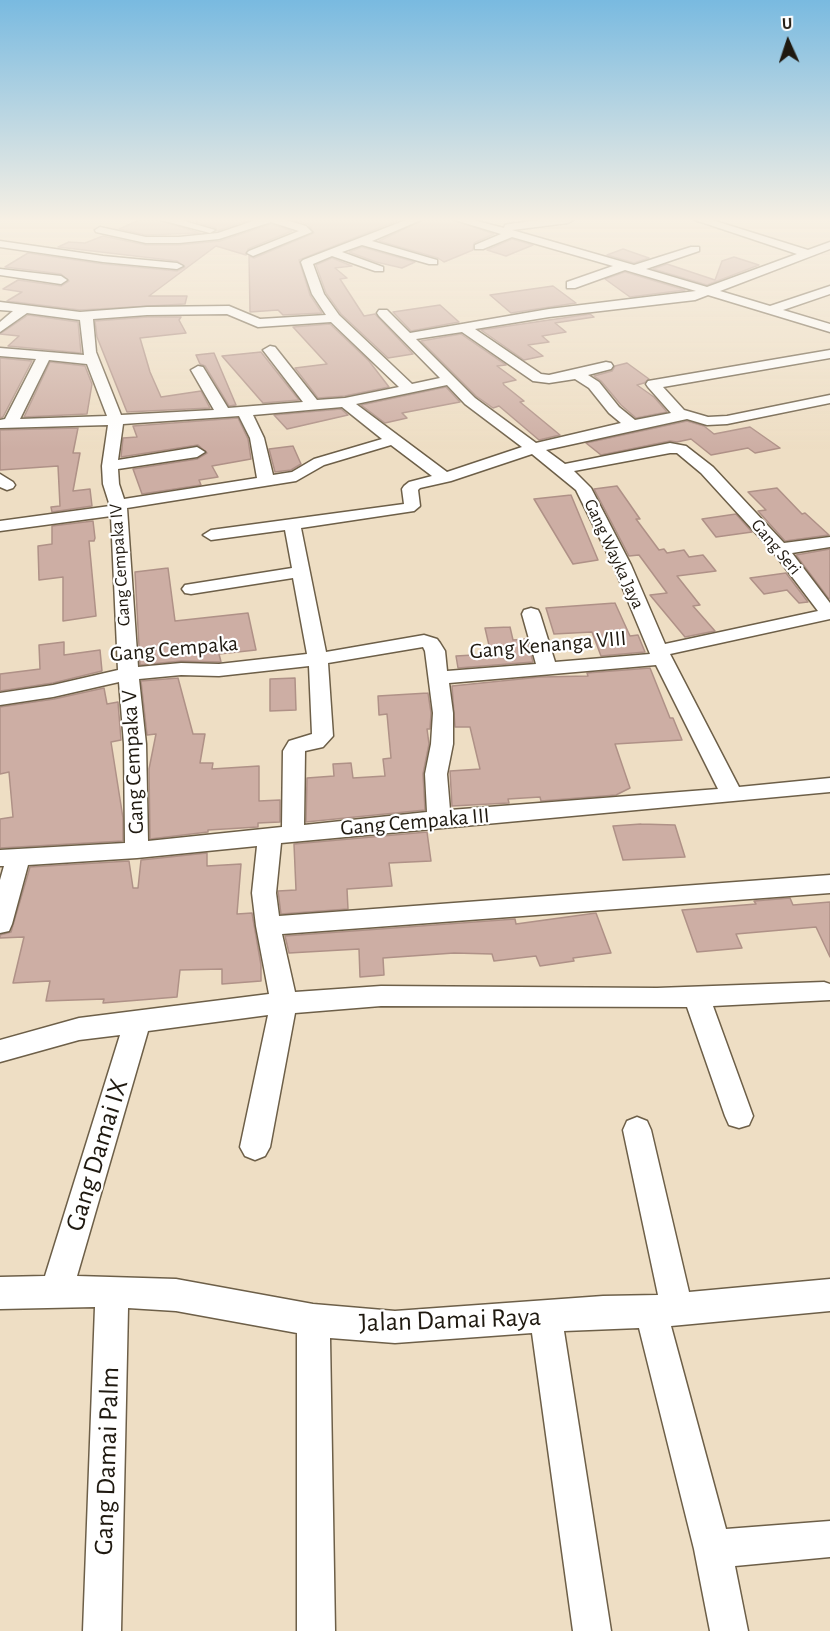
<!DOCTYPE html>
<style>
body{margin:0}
#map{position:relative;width:830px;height:1631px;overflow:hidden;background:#eedec4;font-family:"Alegreya Sans",sans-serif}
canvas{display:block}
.north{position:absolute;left:758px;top:12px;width:60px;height:60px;-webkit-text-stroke:4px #fff;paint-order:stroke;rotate:357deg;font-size:16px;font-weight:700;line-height:24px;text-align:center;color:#1f1910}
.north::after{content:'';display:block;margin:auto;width:21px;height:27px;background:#1f1910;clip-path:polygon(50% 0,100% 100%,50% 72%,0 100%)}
</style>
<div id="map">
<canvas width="830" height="1631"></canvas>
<div class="north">U</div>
</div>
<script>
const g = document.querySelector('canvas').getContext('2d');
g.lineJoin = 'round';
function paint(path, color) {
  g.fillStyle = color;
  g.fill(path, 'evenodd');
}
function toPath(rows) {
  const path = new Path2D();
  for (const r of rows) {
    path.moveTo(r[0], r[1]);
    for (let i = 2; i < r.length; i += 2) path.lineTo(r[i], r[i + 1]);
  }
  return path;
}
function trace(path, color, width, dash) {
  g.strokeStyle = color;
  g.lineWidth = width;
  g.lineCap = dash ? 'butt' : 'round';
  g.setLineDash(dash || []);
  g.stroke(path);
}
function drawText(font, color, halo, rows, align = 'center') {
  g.font = font + ' "Alegreya Sans",sans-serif';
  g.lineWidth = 4.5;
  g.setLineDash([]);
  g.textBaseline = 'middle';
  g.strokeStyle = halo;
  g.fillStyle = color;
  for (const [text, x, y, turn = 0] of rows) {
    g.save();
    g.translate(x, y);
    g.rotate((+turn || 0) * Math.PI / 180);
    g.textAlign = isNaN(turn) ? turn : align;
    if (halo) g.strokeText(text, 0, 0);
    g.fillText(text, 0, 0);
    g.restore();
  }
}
const building = toPath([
 [140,220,159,220,200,233,146,235,119,229,140,220],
 [190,220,249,220,217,231,216,228,190,220],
 [294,220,399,220,299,260,310,295,322,313,283,315,278,310,250,312,249,256,254,258,314,233,308,224,294,220],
 [423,220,453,220,494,234,474,243,473,250,444,262,438,258,379,241,423,220],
 [271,224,292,231,248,249,246,255,216,246,149,296,187,296,185,304,80,310,7,301,22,292,3,289,18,280,61,286,69,281,61,274,5,267,28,253,103,264,177,271,185,267,177,261,58,247,69,242,85,243,103,236,146,245,179,245,220,241,271,224],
 [512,239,533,245,506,256,487,250,512,239],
 [362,247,415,262,402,268,376,262,349,252,362,247],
 [623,249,649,258,634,263,607,255,623,249],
 [734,257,759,265,707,285,653,269,667,264,715,280,722,261,734,257],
 [332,258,352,266,335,268,347,278,340,279,364,316,375,314,413,354,388,358,341,314,326,293,316,265,332,258],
 [625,272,685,290,630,297,605,279,625,272],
 [553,286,576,303,511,313,490,295,553,286],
 [440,305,459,322,411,331,393,312,440,305],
 [590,314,594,317,555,323,566,332,542,336,549,342,528,345,543,356,524,360,481,330,590,314],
 [28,315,78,322,81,353,8,346,19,336,0,334,28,315],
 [147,317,181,317,179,320,186,333,140,338,150,372,161,397,201,391,210,408,127,412,97,337,95,321,147,317],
 [330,324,369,361,389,387,345,396,318,398,295,368,327,364,293,327,330,324],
 [461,334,506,365,497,366,516,380,503,383,504,385,524,401,520,402,560,435,539,440,499,406,493,408,476,396,421,341,461,334],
 [261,352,299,400,263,403,222,356,261,352],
 [214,353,236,405,229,406,205,366,200,364,196,355,214,353],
 [0,358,32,361,3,417,0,418,0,358],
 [50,362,85,366,92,384,87,414,24,417,50,362],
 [627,363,649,379,644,383,637,385,654,397,667,412,636,418,621,405,601,381,594,376,612,371,615,366,627,363],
 [446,387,460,402,402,413,407,418,385,423,361,405,446,387],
 [341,409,348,415,287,429,274,415,341,409],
 [238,418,248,439,251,459,212,466,218,477,199,480,201,485,142,494,133,469,197,459,207,453,198,445,121,457,123,438,137,437,133,426,238,418],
 [687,421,704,426,714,434,750,427,780,448,755,453,748,448,711,455,691,439,677,442,670,441,601,455,586,443,687,421],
 [78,428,73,453,80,453,73,491,90,489,92,506,52,512,51,507,60,506,58,466,0,470,0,430,78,428],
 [293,446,301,464,291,470,275,472,269,449,293,446],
 [617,486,640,519,636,519,659,550,664,549,667,553,684,550,689,557,703,555,716,571,677,576,700,605,693,606,715,631,685,637,650,595,667,593,639,555,629,556,594,489,617,486],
 [777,488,802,514,805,513,829,535,785,541,758,511,766,510,748,492,777,488],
 [571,495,598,560,573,564,534,499,571,495],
 [736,514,752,532,716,537,702,519,736,514],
 [93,521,95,538,94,541,89,541,96,616,63,621,63,577,39,580,38,546,52,544,52,526,93,521],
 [830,549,830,598,829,599,796,555,830,549],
 [168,568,175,621,248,613,256,650,219,654,221,662,181,661,140,665,135,572,168,568],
 [786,573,808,602,799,603,787,590,764,594,750,578,786,573],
 [615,603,630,636,638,635,645,652,601,656,592,632,554,634,546,608,615,603],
 [510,627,513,640,527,639,533,662,458,668,456,656,491,654,485,628,510,627],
 [64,642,64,655,100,650,102,671,53,683,0,691,0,674,40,669,39,645,64,642],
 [650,668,670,718,673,718,682,740,615,744,630,788,616,795,541,801,540,797,508,799,509,803,452,806,450,771,480,769,470,727,455,727,452,686,540,677,588,676,587,673,650,668],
 [178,678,193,734,205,734,200,763,213,763,212,769,259,766,259,801,280,800,280,822,258,823,258,827,208,830,208,832,150,839,149,769,156,734,147,735,141,681,178,678],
 [295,678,296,710,270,711,270,679,295,678],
 [104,688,107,704,118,702,121,740,111,742,123,818,123,841,0,848,0,819,13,817,9,772,0,774,0,707,54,699,104,688],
 [428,693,431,713,430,729,427,729,429,744,423,774,425,810,306,822,307,778,334,776,333,764,351,763,353,778,385,776,383,759,391,758,387,714,379,715,378,696,428,693],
 [641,824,675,825,685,857,623,860,613,826,641,824],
 [427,832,431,861,389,863,392,886,347,889,348,909,281,914,278,891,296,890,294,844,427,832],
 [207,853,207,866,241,864,237,914,252,913,261,965,261,981,222,984,222,969,180,970,177,997,103,1003,104,999,46,1001,50,981,13,983,24,937,0,938,0,935,11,932,30,867,129,861,133,888,138,888,141,860,207,853],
 [790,898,793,905,830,902,830,957,816,927,736,934,742,948,697,952,682,910,756,904,754,901,790,898],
 [596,913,611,953,573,958,574,961,540,966,536,956,494,961,492,954,454,953,383,958,384,975,360,977,359,949,289,953,285,936,515,919,516,924,596,913]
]);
paint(building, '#cdaea4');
trace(building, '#af9187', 1.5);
const street = toPath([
 [161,220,181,220,215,230,210,233,161,220],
 [256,220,286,220,306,226,312,232,253,256,247,253,249,251,299,231,271,222,219,239,179,243,146,243,96,232,95,230,100,227,146,237,179,237,218,233,256,220],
 [406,220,421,220,372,241,437,260,437,264,429,264,362,245,342,252,383,267,383,271,375,271,332,256,313,264,324,294,339,315,412,384,440,378,379,316,377,313,379,310,387,310,410,333,549,309,696,291,625,270,575,288,567,288,567,282,613,266,512,237,483,249,475,249,475,245,501,234,455,220,473,220,504,228,505,225,509,224,540,220,573,220,568,223,512,230,634,265,691,247,699,247,699,251,646,269,707,287,797,254,695,220,712,220,808,250,830,242,830,249,720,291,770,306,830,286,830,294,783,310,830,324,830,332,708,295,695,300,549,317,475,329,541,374,549,375,606,362,611,363,613,366,611,369,588,375,599,382,619,407,635,420,671,413,648,387,646,384,648,381,830,350,830,358,663,387,684,410,708,417,727,416,830,395,830,403,727,424,707,425,687,419,546,450,565,464,670,443,686,446,713,467,784,543,830,537,830,547,792,553,830,603,830,619,670,654,739,787,830,778,830,792,281,843,276,893,279,916,830,875,830,893,282,934,295,992,381,986,657,988,824,982,830,984,830,1000,713,1006,753,1116,749,1125,739,1128,729,1125,725,1116,687,1007,381,1006,295,1013,270,1147,265,1156,255,1160,245,1156,240,1147,268,1015,148,1031,77,1276,176,1279,313,1304,395,1311,603,1296,658,1295,623,1130,627,1121,637,1117,647,1121,651,1130,689,1292,830,1279,830,1311,671,1326,726,1529,830,1521,830,1557,735,1566,748,1631,710,1631,694,1549,639,1328,564,1331,611,1631,573,1631,532,1333,395,1343,330,1338,335,1631,297,1631,297,1333,176,1311,128,1308,121,1631,83,1631,95,1307,0,1309,0,1277,45,1276,120,1035,79,1040,0,1062,0,1040,79,1018,269,994,256,926,252,893,257,846,137,858,28,865,12,924,9,931,0,933,0,880,4,866,0,866,0,850,125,843,124,744,119,682,53,697,0,705,0,693,53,685,118,670,111,516,0,531,0,521,110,506,103,484,102,466,108,425,0,428,0,420,5,419,36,359,0,356,0,348,84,355,80,320,27,313,0,332,0,322,13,311,0,310,0,302,80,312,147,307,229,306,260,319,326,315,312,294,301,262,303,260,406,220],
 [227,314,258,327,331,322,399,387,345,398,317,400,275,347,270,346,263,350,303,402,228,408,203,367,198,366,191,370,214,410,121,415,96,352,93,319,147,315,227,314],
 [462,332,533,381,549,383,575,379,589,388,609,413,621,423,536,443,475,398,416,339,462,332],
 [49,360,87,364,107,416,20,419,49,360],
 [447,385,465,404,522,447,447,472,356,404,447,385],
 [342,407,382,439,314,459,292,472,273,475,264,438,253,415,342,407],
 [239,416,250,438,257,478,124,499,119,484,118,469,197,457,205,452,197,447,118,460,123,424,239,416],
 [391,445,432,476,409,482,404,486,402,489,404,504,211,530,203,535,211,540,285,530,292,568,191,584,185,585,182,589,185,593,191,594,293,578,307,654,219,664,181,663,138,667,127,508,296,481,324,465,391,445],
 [670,453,677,453,701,473,774,553,818,611,665,644,631,565,591,488,574,471,670,453],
 [532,454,576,490,613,565,650,654,555,662,540,614,538,610,531,608,524,610,522,614,536,664,447,671,445,651,440,643,437,639,424,635,326,652,301,528,414,511,420,506,418,490,420,488,451,481,532,454],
 [423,647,425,651,433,713,431,744,425,774,427,812,304,825,305,751,323,747,333,736,328,663,423,647],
 [656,665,718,789,450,810,447,774,453,744,453,713,449,683,656,665],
 [309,666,312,734,289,741,283,751,282,827,148,841,146,744,139,679,181,675,219,676,309,666],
 [0,241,103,256,177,263,183,266,177,269,103,262,0,247,0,241],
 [0,269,61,276,67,280,61,284,0,275,0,269],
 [0,474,13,482,15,485,13,488,7,490,0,487,0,474]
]);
trace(street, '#6d5f48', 3);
paint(street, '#fff');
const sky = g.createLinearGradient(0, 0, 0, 449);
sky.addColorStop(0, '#79bae0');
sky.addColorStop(0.49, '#f7f0e4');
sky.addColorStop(1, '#f7f0e400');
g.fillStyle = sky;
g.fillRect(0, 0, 830, 449);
drawText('18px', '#1f1910', '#fff', [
 ["Gang Seri",776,547,50],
 ["Gang Wayka Jaya",614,554,65],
 ["Gang Cempaka IV",120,565,-94]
]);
drawText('22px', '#1f1910', '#fff', [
 ["Gang Kenanga VIII",548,645,-5],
 ["Gang Cempaka",174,649,-5],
 ["Gang Cempaka V",133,762,-93],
 ["Gang Cempaka III",415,822,-5]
]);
drawText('27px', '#1f1910', '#fff', [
 ["Gang Damai IX",97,1155,-73],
 ["Jalan Damai Raya",450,1320,-2],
 ["Gang Damai Palm",107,1461,-88]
]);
</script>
